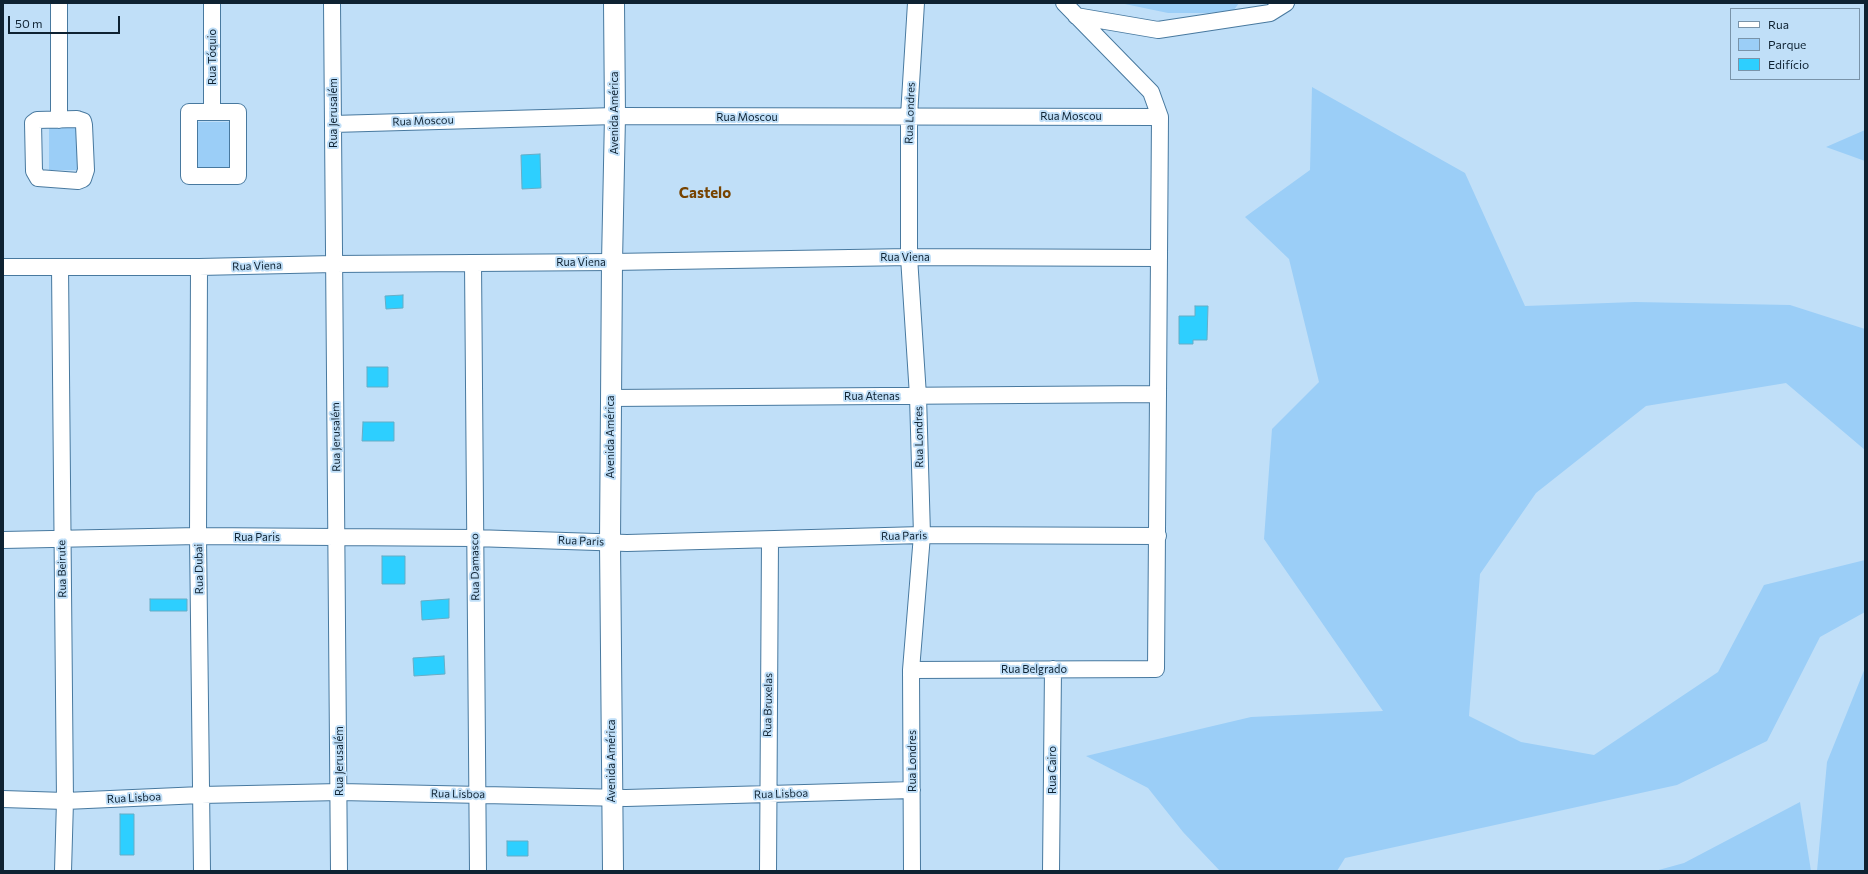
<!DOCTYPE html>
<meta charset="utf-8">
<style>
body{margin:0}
#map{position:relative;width:1868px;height:874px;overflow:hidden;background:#c0dff8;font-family:Commissioner,sans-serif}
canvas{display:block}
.frame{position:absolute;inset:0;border:4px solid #0e2232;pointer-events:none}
.legend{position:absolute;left:1730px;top:8px;width:130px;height:72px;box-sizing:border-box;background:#c0dff8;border:1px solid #7993a9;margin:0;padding:5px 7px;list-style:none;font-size:12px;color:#0e2232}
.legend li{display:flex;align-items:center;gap:8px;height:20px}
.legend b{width:20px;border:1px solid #7993a9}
.scale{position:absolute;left:8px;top:16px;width:112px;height:18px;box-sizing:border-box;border:2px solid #0e2232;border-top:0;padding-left:5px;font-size:12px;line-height:14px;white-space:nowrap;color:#0e2232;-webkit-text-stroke:3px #c0dff8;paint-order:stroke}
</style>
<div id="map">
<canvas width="1868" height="874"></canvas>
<div class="frame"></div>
<ul class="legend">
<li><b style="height:5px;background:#fff"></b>Rua</li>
<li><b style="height:11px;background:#9bcef7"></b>Parque</li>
<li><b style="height:11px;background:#2dcfff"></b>Edifício</li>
</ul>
<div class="scale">50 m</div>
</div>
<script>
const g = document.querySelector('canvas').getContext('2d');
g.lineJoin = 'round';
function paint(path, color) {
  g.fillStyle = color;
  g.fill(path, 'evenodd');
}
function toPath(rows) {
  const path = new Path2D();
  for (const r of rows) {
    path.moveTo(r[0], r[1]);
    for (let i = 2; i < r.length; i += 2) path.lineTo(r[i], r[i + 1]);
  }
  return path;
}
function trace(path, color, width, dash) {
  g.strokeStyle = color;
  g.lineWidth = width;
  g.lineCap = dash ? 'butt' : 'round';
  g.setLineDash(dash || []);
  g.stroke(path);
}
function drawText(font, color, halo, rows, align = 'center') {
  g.font = font + ' Commissioner,sans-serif';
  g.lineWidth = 4;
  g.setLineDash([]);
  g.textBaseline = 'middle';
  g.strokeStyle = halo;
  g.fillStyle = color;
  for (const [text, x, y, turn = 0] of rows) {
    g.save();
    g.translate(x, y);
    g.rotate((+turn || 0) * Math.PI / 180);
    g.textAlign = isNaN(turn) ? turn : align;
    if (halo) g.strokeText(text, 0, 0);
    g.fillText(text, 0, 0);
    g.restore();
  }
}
paint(toPath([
 [1120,3,1239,3,1234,10,1208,13,1168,13],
 [1312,87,1465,173,1525,306,1635,302,1790,305,1865,329,1865,450,1786,383,1646,406,1536,493,1480,574,1469,716,1521,742,1594,755,1718,672,1764,585,1865,560,1865,612,1820,637,1767,741,1677,785,1345,858,1337,871,1220,871,1183,832,1148,788,1086,756,1251,717,1383,711,1264,539,1272,429,1319,382,1289,259,1245,217,1310,170],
 [197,122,229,122,229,168,197,168],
 [49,125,81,125,81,170,49,170],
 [1865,130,1865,161,1826,147],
 [1865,668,1865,871,1817,871,1827,762],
 [1800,802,1811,871,1655,871,1684,863]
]), '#9bcef7');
const building = toPath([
 [540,154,541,188,522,189,521,155,540,154],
 [403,295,403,308,386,309,385,296,403,295],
 [1195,306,1208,306,1207,340,1193,340,1193,344,1179,344,1179,316,1195,316,1195,306],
 [367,367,388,367,388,387,367,387,367,367],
 [363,422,394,422,394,441,362,441,363,422],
 [382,556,405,556,405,584,382,584,382,556],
 [150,599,187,599,187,611,150,611,150,599],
 [449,599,449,618,422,620,421,601,449,599],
 [444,656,445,674,414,676,413,658,444,656],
 [120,814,134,814,134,855,120,855,120,814],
 [507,841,528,841,528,856,507,856,507,841]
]);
paint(building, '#2dcfff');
trace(building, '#67adc6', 1);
const minor = toPath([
 [212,3,212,112],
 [332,3,339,871],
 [1076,16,1158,30,1270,13,1286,3],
 [189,112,238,112,238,176,189,176,189,112],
 [77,119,83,121,84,125,86,170,83,179,78,181,38,178,34,171,33,123,37,120,77,119],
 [59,120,59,3],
 [333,124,615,116,1160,117],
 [473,263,478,871],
 [3,267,199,267,334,264,612,262,909,257,1159,258],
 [60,267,65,801,63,871],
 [199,267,198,536,202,871],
 [610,398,1157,394],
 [3,540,198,536,474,538,627,543,922,535,1158,536],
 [911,670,1156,669,1160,117,1151,92,1064,3],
 [3,799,65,801,201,795,340,792,626,798,912,790],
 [768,871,770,540],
 [912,871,911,670,922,535,918,396,909,257,909,116,916,3],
 [1051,871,1053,669]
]);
const tertiary = toPath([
 [613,871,610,542,612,262,615,116,614,3]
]);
trace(minor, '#48799f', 18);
trace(tertiary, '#48799f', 22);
trace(minor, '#fff', 16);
trace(tertiary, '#fff', 20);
drawText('11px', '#0e2232', '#c0dff8', [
 ["Rua Tóquio",212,57,-90],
 ["Rua Jerusalém",333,113,-90],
 ["Avenida América",614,113,-90],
 ["Rua Londres",910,113,-88],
 ["Rua Moscou",1071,116],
 ["Rua Moscou",747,117],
 ["Rua Moscou",423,121,-2],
 ["Rua Viena",905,257],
 ["Rua Viena",581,262],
 ["Rua Viena",257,266,-2],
 ["Rua Atenas",872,396],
 ["Rua Jerusalém",336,437,-91],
 ["Avenida América",610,437,-90],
 ["Rua Londres",919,437,-91],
 ["Rua Paris",904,536,-1],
 ["Rua Paris",257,537],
 ["Rua Paris",581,541,2],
 ["Rua Damasco",475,567,-91],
 ["Rua Beirute",62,569,-91],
 ["Rua Dubai",199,569,-91],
 ["Rua Belgrado",1034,669],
 ["Rua Bruxelas",768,705,-89],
 ["Rua Jerusalém",339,761,-90],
 ["Avenida América",611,761,-90],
 ["Rua Londres",912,761,-90],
 ["Rua Cairo",1052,770,-90],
 ["Rua Lisboa",458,794,1],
 ["Rua Lisboa",781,794,-2],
 ["Rua Lisboa",134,798,-3]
]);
drawText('bold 15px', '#774300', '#c0dff8', [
 ["Castelo",705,193]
]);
</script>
